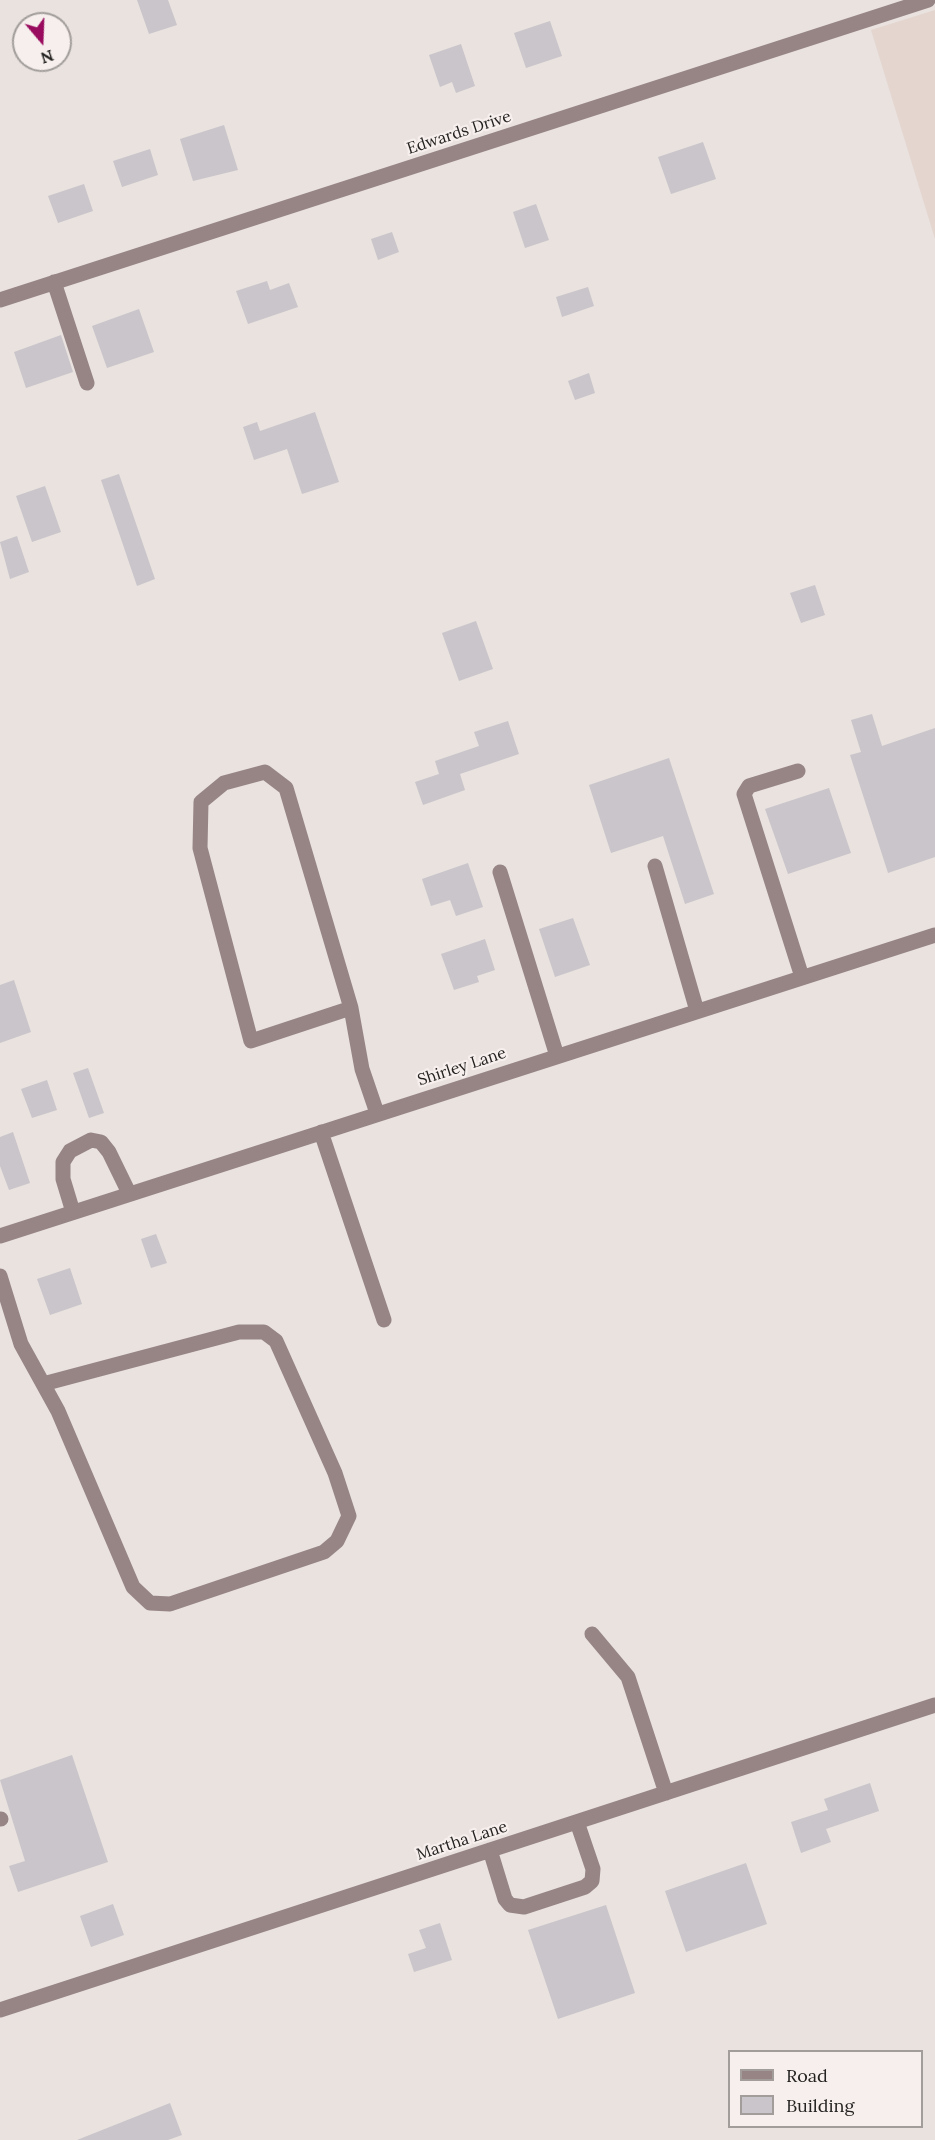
<!DOCTYPE html>
<style>
body{margin:0}
#map{position:relative;width:935px;height:2140px;overflow:hidden;background:#e9e2df;font-family:Lora,serif}
canvas{display:block}
.legend{position:absolute;left:728px;top:2050px;width:195px;height:78px;box-sizing:border-box;background:#f6efed;border:2px solid #a29d9b;margin:0;padding:8px 10px;list-style:none;font-size:18px;color:#242221}
.legend li{display:flex;align-items:center;gap:12px;height:30px}
.legend b{width:30px;border:2px solid #a29d9b}
.north{position:absolute;left:12px;top:12px;width:60px;height:60px;box-sizing:border-box;background:#f6efed;border:2px solid #a29d9b;border-radius:50%;rotate:161deg;font-size:16px;font-weight:700;line-height:24px;text-align:center;color:#242221}
.north::after{content:'';display:block;margin:auto;width:21px;height:27px;background:#990b5e;clip-path:polygon(50% 0,100% 100%,50% 72%,0 100%)}
</style>
<div id="map">
<canvas width="935" height="2140"></canvas>
<ul class="legend">
<li><b style="height:8px;background:#978585"></b>Road</li>
<li><b style="height:16px;background:#c9c5ca"></b>Building</li>
</ul>
<div class="north">N</div>
</div>
<script>
const g = document.querySelector('canvas').getContext('2d');
g.lineJoin = 'round';
function paint(path, color) {
  g.fillStyle = color;
  g.fill(path, 'evenodd');
}
function toPath(rows) {
  const path = new Path2D();
  for (const r of rows) {
    path.moveTo(r[0], r[1]);
    for (let i = 2; i < r.length; i += 2) path.lineTo(r[i], r[i + 1]);
  }
  return path;
}
function trace(path, color, width, dash) {
  g.strokeStyle = color;
  g.lineWidth = width;
  g.lineCap = dash ? 'butt' : 'round';
  g.setLineDash(dash || []);
  g.stroke(path);
}
function drawText(font, color, halo, rows, align = 'center') {
  g.font = font + ' Lora,serif';
  g.lineWidth = 4.5;
  g.setLineDash([]);
  g.textBaseline = 'middle';
  g.strokeStyle = halo;
  g.fillStyle = color;
  for (const [text, x, y, turn = 0] of rows) {
    g.save();
    g.translate(x, y);
    g.rotate((+turn || 0) * Math.PI / 180);
    g.textAlign = isNaN(turn) ? turn : align;
    if (halo) g.strokeText(text, 0, 0);
    g.fillText(text, 0, 0);
    g.restore();
  }
}
paint(toPath([
 [935,10,935,239,871,30]
]), '#e4d5cf');
paint(toPath([
 [137,0,168,0,177,25,149,34],
 [550,21,562,56,526,68,514,33],
 [461,44,475,86,456,93,452,82,440,87,429,55],
 [224,125,238,170,193,181,180,139],
 [703,142,716,179,671,194,658,157],
 [150,149,158,175,122,187,113,161],
 [84,184,93,211,58,223,48,196],
 [536,204,549,240,525,248,513,212],
 [392,232,399,252,378,260,371,239],
 [267,281,270,290,289,283,298,307,248,324,236,291],
 [588,287,594,306,562,317,556,297],
 [139,309,154,352,107,368,92,326],
 [61,335,73,372,26,388,14,352],
 [589,373,595,393,575,400,568,381],
 [315,412,339,482,302,494,287,449,254,460,243,427,257,422,260,431],
 [119,474,155,579,137,586,101,480],
 [45,486,61,532,32,542,16,496],
 [17,536,29,572,10,579,0,542],
 [815,585,825,615,801,623,790,593],
 [476,621,493,669,459,681,442,633],
 [872,714,882,746,935,728,935,857,888,873,850,755,861,752,851,720],
 [508,721,519,754,460,774,465,790,423,805,415,782,439,774,435,761,479,746,474,732],
 [669,758,714,894,685,904,663,836,611,853,589,785],
 [829,788,851,853,788,874,765,809],
 [468,863,483,907,456,916,450,900,431,906,422,879],
 [573,918,590,965,555,977,539,929],
 [485,939,495,970,477,976,479,982,454,990,441,954],
 [14,980,31,1032,0,1043,0,985],
 [88,1068,104,1113,89,1118,73,1073],
 [47,1080,57,1110,32,1118,21,1089],
 [13,1132,30,1183,9,1190,0,1166,0,1137],
 [156,1234,167,1263,151,1268,141,1239],
 [70,1268,82,1304,50,1315,37,1279],
 [72,1755,108,1862,18,1892,9,1866,25,1861,0,1780],
 [870,1783,879,1811,826,1829,831,1842,801,1853,791,1822,828,1810,824,1799],
 [746,1863,767,1924,686,1952,665,1891],
 [113,1904,124,1935,91,1947,80,1916],
 [606,1905,635,1993,558,2019,528,1930],
 [440,1923,452,1960,414,1972,408,1954,426,1948,419,1930],
 [170,2103,182,2135,168,2140,77,2140]
]), '#c9c5ca');
trace(toPath([
 [54,282,87,383],
 [0,300,928,0],
 [798,771,749,786,744,794,802,977],
 [655,866,697,1011],
 [500,872,557,1056],
 [351,1008,251,1041,200,848,201,802,224,783,265,772,286,788,351,1008,362,1069,377,1113],
 [321,1132,384,1320],
 [73,1212,63,1179,63,1162,70,1151,91,1140,101,1142,109,1152,129,1193],
 [0,1236,935,935],
 [0,1276,21,1344,58,1411,133,1587,150,1603,170,1604,324,1552,337,1541,349,1516,335,1473,276,1341,264,1332,239,1332,43,1384],
 [592,1634,628,1677,666,1793],
 [0,1819,1,1819],
 [490,1850,505,1899,510,1905,524,1907,585,1887,592,1881,593,1869,577,1822],
 [0,2010,935,1705]
]), '#978585', 15);
drawText('16px', '#242221', '#f6efed', [
 ["Edwards Drive",459,133,-18],
 ["Shirley Lane",462,1067,-18],
 ["Martha Lane",462,1841,-18]
]);
</script>
